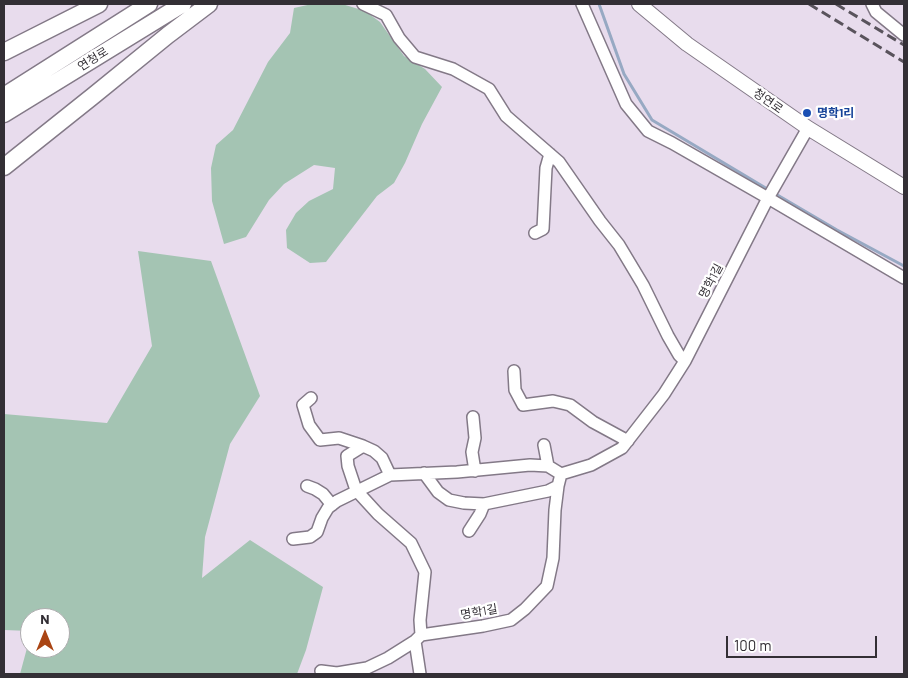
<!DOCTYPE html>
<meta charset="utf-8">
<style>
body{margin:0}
#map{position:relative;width:908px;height:678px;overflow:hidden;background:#e8dced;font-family:Barlow,sans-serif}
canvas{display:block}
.frame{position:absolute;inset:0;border:5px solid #332f35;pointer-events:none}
.north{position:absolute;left:20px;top:608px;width:50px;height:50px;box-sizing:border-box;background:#fff;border:1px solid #adacae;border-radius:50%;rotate:0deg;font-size:14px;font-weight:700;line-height:20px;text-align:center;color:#332f35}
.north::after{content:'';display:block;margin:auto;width:18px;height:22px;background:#aa4514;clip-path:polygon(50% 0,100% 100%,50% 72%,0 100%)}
.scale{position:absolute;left:726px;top:636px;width:151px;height:22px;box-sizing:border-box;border:2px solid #332f35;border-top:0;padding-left:6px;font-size:15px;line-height:18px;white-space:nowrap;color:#332f35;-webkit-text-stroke:4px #fff;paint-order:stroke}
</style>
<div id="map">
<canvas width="908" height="678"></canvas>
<div class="frame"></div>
<div class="north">N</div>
<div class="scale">100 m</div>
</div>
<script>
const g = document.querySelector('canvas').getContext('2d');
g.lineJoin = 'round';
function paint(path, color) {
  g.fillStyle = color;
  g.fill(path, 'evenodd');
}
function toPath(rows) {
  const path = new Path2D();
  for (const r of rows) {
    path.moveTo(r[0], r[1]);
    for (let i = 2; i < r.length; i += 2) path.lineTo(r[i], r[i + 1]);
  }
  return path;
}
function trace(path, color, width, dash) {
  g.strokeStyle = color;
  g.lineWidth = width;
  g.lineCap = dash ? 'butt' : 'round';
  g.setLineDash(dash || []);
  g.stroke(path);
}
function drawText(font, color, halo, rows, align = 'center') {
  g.font = font + ' Barlow,"Noto Sans KR",sans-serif';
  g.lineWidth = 4.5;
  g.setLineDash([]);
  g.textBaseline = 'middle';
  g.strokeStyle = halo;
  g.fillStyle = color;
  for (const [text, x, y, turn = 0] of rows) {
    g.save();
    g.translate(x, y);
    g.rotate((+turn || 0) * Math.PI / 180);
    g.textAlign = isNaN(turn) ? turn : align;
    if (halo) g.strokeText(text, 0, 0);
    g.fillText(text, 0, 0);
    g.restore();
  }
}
paint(toPath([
 [312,4,342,4,365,11,380,22,404,56,425,69,442,87,422,124,405,163,394,183,377,196,326,262,310,263,287,248,286,230,296,213,309,201,333,189,335,168,314,165,284,184,269,200,246,237,224,244,212,201,211,168,216,145,233,130,268,62,290,33,294,8],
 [138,251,211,261,260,396,230,444,205,537,202,578,250,540,323,587,306,650,297,674,20,674,30,637,30,648,60,648,60,618,30,618,30,631,4,630,4,414,107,423,152,346]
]), '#a4c4b3');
trace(toPath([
 [599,4,624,74,652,120,769,190],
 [774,193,837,230,904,266]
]), '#97a9c3', 3);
const minor = toPath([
 [363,4,386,15,399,38,415,57,453,69,489,89,506,116,559,162,600,221,619,245,643,285,668,336,679,355,685,361],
 [582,4,626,104,648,131,672,143,768,198,904,278],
 [872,4,876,12,904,35],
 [535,233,543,229,546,168,550,154],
 [514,371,515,390,523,405,553,401,570,405,593,422,628,441],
 [311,398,303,405,309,425,320,440,339,438,363,446,374,451,382,458,390,475],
 [473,417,475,438,472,452,475,471],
 [544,445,548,466],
 [363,446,347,456,348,466,356,490,378,514,411,543,425,572,420,620,421,635],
 [424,473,438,492,449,500,464,503,484,504,548,491,558,486],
 [307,486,315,489,323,494,332,505],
 [469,531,480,514,484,504],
 [293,539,310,537,317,532,322,518,328,508,337,501,390,475,457,472,530,465,548,466,561,474,591,465,622,448,664,394,685,361,768,198,808,128],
 [415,641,420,674],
 [321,671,337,673,367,668,388,658,415,641,421,635,483,626,511,620,525,609,547,586,553,558,555,510,558,486,561,474]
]);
const major = toPath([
 [639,4,687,44,808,128,904,187]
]);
const highway = toPath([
 [4,52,99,4],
 [4,96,149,4],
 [4,114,183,4],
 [4,167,93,96,168,35,209,4]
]);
trace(minor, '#837987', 14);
trace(major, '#837987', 16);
trace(highway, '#837987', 19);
trace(minor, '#fff', 11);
trace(major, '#fff', 14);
trace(highway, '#fff', 16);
trace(toPath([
 [809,4,904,62],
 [836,4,904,45]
]), '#59535c', 3, [10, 5]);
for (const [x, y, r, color] of [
 [807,113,5,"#1a4fb4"]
]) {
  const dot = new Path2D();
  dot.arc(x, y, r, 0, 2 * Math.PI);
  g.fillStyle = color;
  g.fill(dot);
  trace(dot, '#fff', 2);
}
drawText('12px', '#332f35', '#fff', [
 ["연청로",93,59,-32],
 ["청연로",768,101,35],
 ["명학1길",711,281,-62],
 ["명학1길",479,612,-10]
]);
drawText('bold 12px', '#164399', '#fff', [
 ["명학1리",817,113]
], 'left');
</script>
